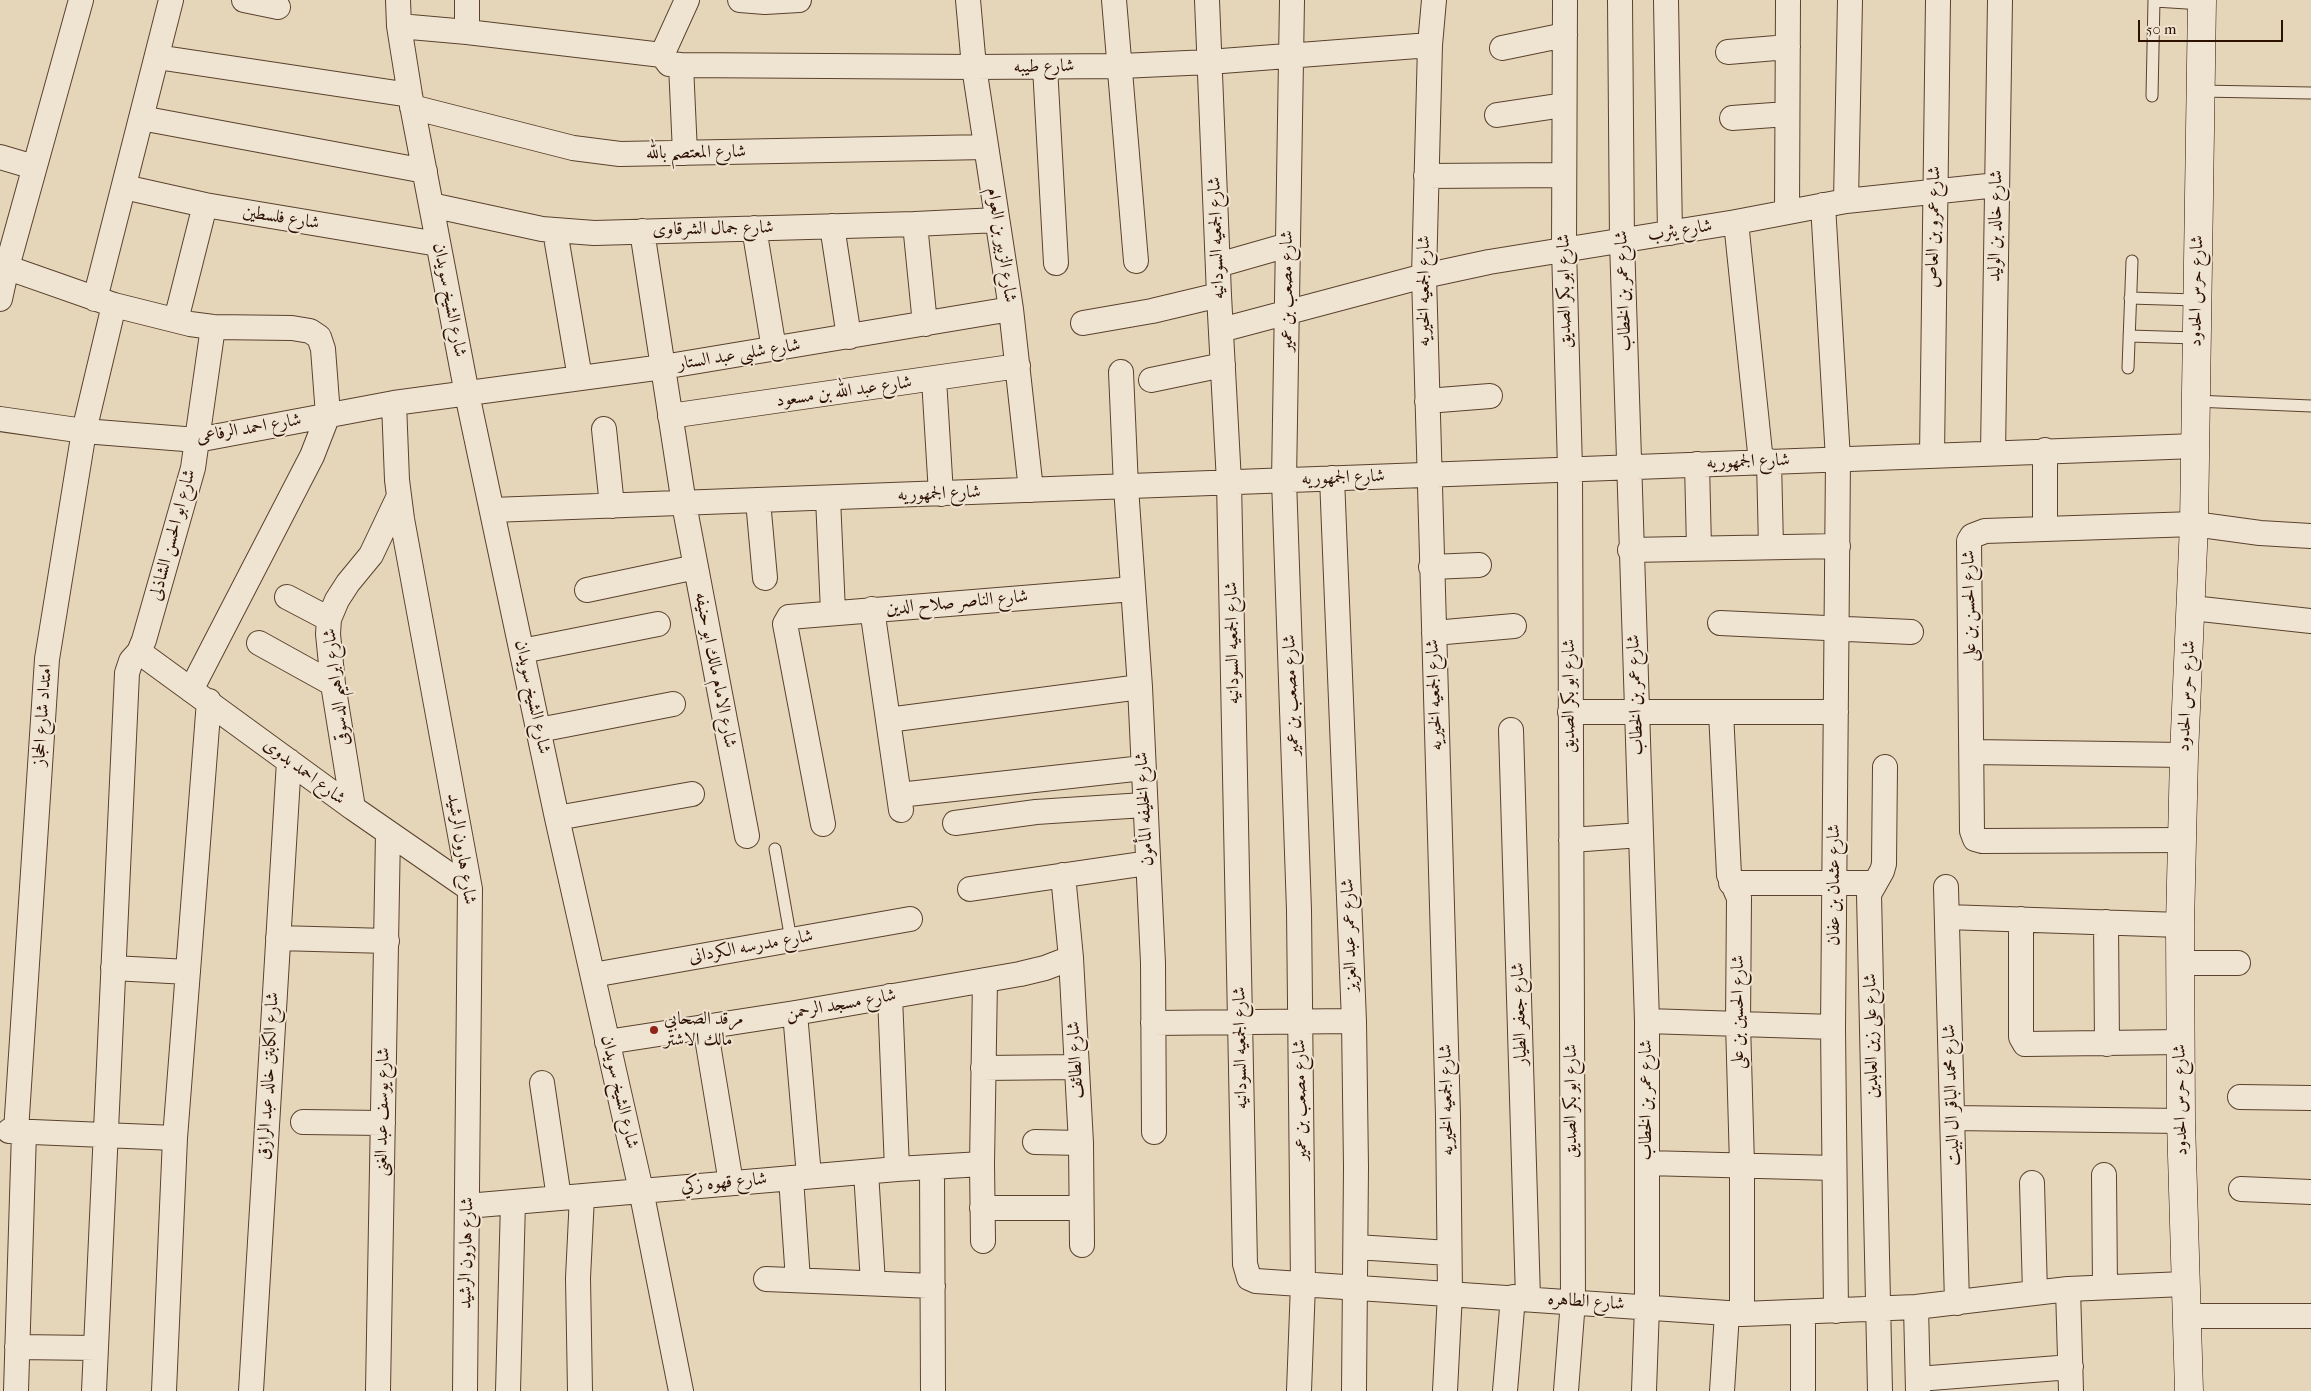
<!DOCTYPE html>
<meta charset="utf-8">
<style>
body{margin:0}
#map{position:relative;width:2311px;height:1391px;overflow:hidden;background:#e6d6b9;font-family:"IM FELL French Canon",serif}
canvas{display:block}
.scale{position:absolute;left:2138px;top:20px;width:145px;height:22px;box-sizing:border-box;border:2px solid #2c1000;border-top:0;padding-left:6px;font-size:15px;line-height:18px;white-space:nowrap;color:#2c1000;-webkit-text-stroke:4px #efe4d2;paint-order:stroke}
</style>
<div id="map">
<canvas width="2311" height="1391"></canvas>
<div class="scale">50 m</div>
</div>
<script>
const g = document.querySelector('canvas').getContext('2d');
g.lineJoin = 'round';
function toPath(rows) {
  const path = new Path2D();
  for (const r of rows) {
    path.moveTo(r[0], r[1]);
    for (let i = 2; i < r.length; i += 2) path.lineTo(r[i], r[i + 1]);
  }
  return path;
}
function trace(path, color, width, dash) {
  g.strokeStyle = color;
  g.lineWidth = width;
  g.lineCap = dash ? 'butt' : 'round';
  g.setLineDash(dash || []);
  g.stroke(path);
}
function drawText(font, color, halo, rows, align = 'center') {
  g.font = font + ' "IM FELL French Canon",Amiri,serif';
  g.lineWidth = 4;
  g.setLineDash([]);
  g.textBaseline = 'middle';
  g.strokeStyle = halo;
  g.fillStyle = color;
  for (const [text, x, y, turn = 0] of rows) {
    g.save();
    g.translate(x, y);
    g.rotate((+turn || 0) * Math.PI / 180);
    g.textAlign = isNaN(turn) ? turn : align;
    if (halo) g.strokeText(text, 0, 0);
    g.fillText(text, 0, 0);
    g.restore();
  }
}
const lane = toPath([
 [2155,1,2202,4],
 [2200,91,2311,93],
 [2152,96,2154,0],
 [2130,298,2196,300],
 [2129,336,2196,338],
 [2128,368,2132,261],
 [2195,401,2311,406],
 [775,849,791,940]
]);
const street = toPath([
 [244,0,278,7],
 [398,0,399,26,410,95,467,394,557,818,641,1190,681,1391],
 [467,0,467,32],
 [740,0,765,2,799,0],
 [968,0,974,67,1011,309,1031,490],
 [1114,0,1136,261],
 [1207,0,1219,295,1229,482,1245,1264,1249,1278,1256,1281,1742,1314,1916,1307,2068,1289,2184,1284],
 [1292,0,1284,480,1299,910,1303,1284,1299,1391],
 [1434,0,1430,45,1424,276,1448,1116,1450,1293,1445,1391],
 [1565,0,1564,248,1570,469,1573,1301,1566,1391],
 [1620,0,1622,241,1647,1021,1647,1306,1644,1391],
 [1666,0,1670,233],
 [399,26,467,32,662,55],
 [1502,48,1565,35],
 [1728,52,1788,47],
 [662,55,669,64,681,65,974,67,1121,66,1209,62,1430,45],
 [662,55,687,0],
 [157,57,410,95],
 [681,65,685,153],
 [1045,67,1056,263],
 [412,107,573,148,620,154,986,147],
 [1497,115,1564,105],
 [141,118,425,171],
 [1732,118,1787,114],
 [0,157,34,167],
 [1426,176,1564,175],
 [124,187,205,205,438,244],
 [1846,201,1850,0],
 [431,205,542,229,594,233,915,224,997,220],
 [1823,205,1838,459,1833,1027,1836,1311],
 [1787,212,1788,0],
 [1736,222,1761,462],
 [915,224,925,324],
 [832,226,849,337],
 [754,228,774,349],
 [555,231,580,378],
 [642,231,684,504,747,836],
 [0,265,114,305,190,324,213,327,292,328,310,331,319,337,323,349,328,415,312,456,191,690],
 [1218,265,1288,245],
 [0,299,7,267,81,0],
 [95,299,171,0],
 [176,320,205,205],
 [1083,323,1152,311,1219,295],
 [1221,330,1424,276,1489,262,1736,222,1846,201,1997,185],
 [1121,372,1126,487,1140,687,1153,963,1154,1132],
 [934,379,941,494],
 [1151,380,1223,365],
 [1427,401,1490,396],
 [394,403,397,480,402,519,470,889,465,1391],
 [670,416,1018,366],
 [0,419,84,431,197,440,394,403,663,367,1011,309],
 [604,429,612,506],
 [2045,450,2045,528],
 [1993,453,2000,0],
 [1932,455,1938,0],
 [1769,461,1771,547],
 [1697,464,1699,548],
 [1332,478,1354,1021,1356,1167,1354,1391],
 [828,498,833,612],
 [758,501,765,578],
 [492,510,2195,446],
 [1630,550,1838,546],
 [1431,567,1479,565],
 [587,590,696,567],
 [287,597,329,619],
 [2192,608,2311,621],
 [872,609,901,810],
 [1720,623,1911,632],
 [1434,633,1514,626],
 [259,643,333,684],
 [522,651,658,624],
 [139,652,353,808,470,889],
 [1570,712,1836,712],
 [1721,712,1729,875,1739,898,1738,1023,1742,1165,1742,1314],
 [888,720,1140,687],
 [539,730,673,704],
 [1511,730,1528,1298],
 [1972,752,2184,755],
 [899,795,1143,768],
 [353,808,333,684,328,634,329,619,337,600,348,583,371,555,399,496],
 [557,818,692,794],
 [955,823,1036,812,1144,805],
 [823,824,785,624,789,617,1133,589],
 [1571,840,1641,835],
 [2181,840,1982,841,1975,839,1972,831,1969,541,1972,536,1985,531,2194,524,2260,533,2311,536],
 [1063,875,1071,958,1081,1143,1082,1245],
 [1731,883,1874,883],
 [1946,887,1957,1303],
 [970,889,1148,863],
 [1947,917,2180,925],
 [2021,919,2021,1037,2025,1044,2181,1042],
 [2106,922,2107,1044],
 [278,938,387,941],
 [2180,963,2238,963],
 [113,968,188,972],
 [593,975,910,919],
 [890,996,897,1169],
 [795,1013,809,1176],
 [1647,1021,1833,1027],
 [1153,1023,1354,1021],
 [705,1026,731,1183],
 [607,1042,795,1013,1020,974,1045,968,1071,958],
 [983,1068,1077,1067],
 [542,1083,559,1198],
 [2240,1097,2311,1098],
 [1953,1118,2181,1121],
 [303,1122,383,1123],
 [9,1131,175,1138],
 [16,1131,47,659,84,431,114,305],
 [1035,1142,1081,1143],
 [1647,1163,1834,1168],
 [932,1167,933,1391],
 [866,1172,873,1283],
 [2104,1175,2105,1287],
 [791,1178,798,1280],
 [2032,1183,2035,1293],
 [2241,1189,2311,1192],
 [467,1206,897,1169,982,1164],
 [982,1208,1081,1208],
 [983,1241,982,1164,985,980],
 [1356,1247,1449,1253],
 [766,1279,933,1286],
 [2068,1289,2071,1391],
 [1916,1307,1918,1391],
 [1803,1312,1803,1391],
 [2186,1316,2311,1316],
 [17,1347,96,1348],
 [1918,1379,2071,1367],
 [16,1391,24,1132],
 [94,1391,127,673,131,661,139,652,144,640,193,468,213,327],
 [164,1391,175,1138,209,701],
 [251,1391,289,761],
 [378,1391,388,833],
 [508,1391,513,1202],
 [580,1391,578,1278,582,1196],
 [1505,1391,1513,1297],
 [1722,1391,1727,1313],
 [1880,1391,1869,894,1882,871,1884,864,1885,767]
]);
const secondary = toPath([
 [2189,1391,2181,1121,2180,925,2184,755,2194,524,2202,0]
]);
trace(lane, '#5a422e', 13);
trace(street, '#5a422e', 26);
trace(secondary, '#2c1000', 29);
trace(lane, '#efe4d2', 11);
trace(street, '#efe4d2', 24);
trace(secondary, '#efe4d2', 28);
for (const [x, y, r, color] of [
 [654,1030,5,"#8f2418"]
]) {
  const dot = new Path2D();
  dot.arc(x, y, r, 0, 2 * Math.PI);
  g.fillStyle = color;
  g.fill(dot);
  trace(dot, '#efe4d2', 2);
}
drawText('18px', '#2c1000', '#efe4d2', [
 ["شارع طيبه",1044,67,-1],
 ["شارع المعتصم بالله",696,153,-1],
 ["شارع فلسطين",281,218,9],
 ["شارع خالد بن الوليد",1996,226,-89],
 ["شارع عمرو بن العاص",1934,227,-89],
 ["شارع جمال الشرقاوى",713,229,-1],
 ["شارع يثرب",1680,231,-9],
 ["شارع الجمعيه السودانيه",1217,238,-92],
 ["شارع الزبير بن العوام",1001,245,81],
 ["شارع مصعب بن عمير",1288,291,-90],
 ["شارع الجمعيه الخيريه",1425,291,-90],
 ["شارع ابو بكر الصديق",1565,291,-91],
 ["شارع عمر بن الخطاب",1624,291,-92],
 ["شارع حرس الحدود",2197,291,-89],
 ["شارع الشيخ سويدان",449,300,79],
 ["شارع شلبى عبد الستار",739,355,-9],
 ["شارع عبد الله بن مسعود",844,392,-8],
 ["شارع احمد الرفاعى",249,429,-10],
 ["شارع الجمهوريه",1748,462,-2],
 ["شارع الجمهوريه",1343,478,-2],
 ["شارع الجمهوريه",939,494,-2],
 ["شارع ابو الحسن الشاذلى",173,535,-75],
 ["شارع الناصر صلاح الدين",957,603,-5],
 ["شارع الحسن بن على",1970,606,-91],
 ["شارع الجمعيه السودانيه",1233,643,-91],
 ["شارع الامام مالك ابو حنيفه",715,670,79],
 ["شارع ابراهيم الدسوقى",337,687,-97],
 ["شارع مصعب بن عمير",1292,695,-92],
 ["شارع الجمعيه الخيريه",1435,695,-92],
 ["شارع عمر بن الخطاب",1636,695,-92],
 ["شارع ابو بكر الصديق",1570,696,-90],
 ["شارع حرس الحدود",2187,696,-87],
 ["شارع الشيخ سويدان",532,697,78],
 ["امتداد شارع الحجاز",43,715,-86],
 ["شارع احمد بدوى",304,772,37],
 ["شارع الخليفه المأمون",1145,809,-93],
 ["شارع هارون الرشيد",461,849,81],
 ["شارع عثمان بن عفان",1835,885,-90],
 ["شارع عمر عبد العزيز",1350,935,-92],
 ["شارع مدرسه الكردانى",751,947,-10],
 ["شارع مسجد الرحمن",841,1005,-10],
 ["شارع الحسين بن على",1739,1012,-90],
 ["شارع جعفر الطيار",1520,1014,-92],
 ["شارع على زين العابدين",1872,1036,-91],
 ["شارع الجمعيه السودانيه",1241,1048,-91],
 ["شارع الطائف",1076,1060,-93],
 ["شارع الكابتن خالد عبد الرازق",269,1076,-87],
 ["شارع الشيخ سويدان",619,1092,77],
 ["شارع محمد الباقر ال البيت",1952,1095,-92],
 ["شارع مصعب بن عمير",1301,1100,-91],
 ["شارع الجمعيه الخيريه",1447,1100,-91],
 ["شارع عمر بن الخطاب",1647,1100,-90],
 ["شارع حرس الحدود",2181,1100,-91],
 ["شارع ابو بكر الصديق",1572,1101,-90],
 ["شارع يوسف عبد الغنى",383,1112,-89],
 ["شارع قهوه زكي",724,1183,-5],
 ["شارع هارون الرشيد",467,1253,-89],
 ["شارع الطاهره",1586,1302,4]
]);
drawText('18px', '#2c1000', '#efe4d2', [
 ["مرقد الصحابي",664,1020],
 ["مالك الاشتر",664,1041]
], 'left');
</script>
